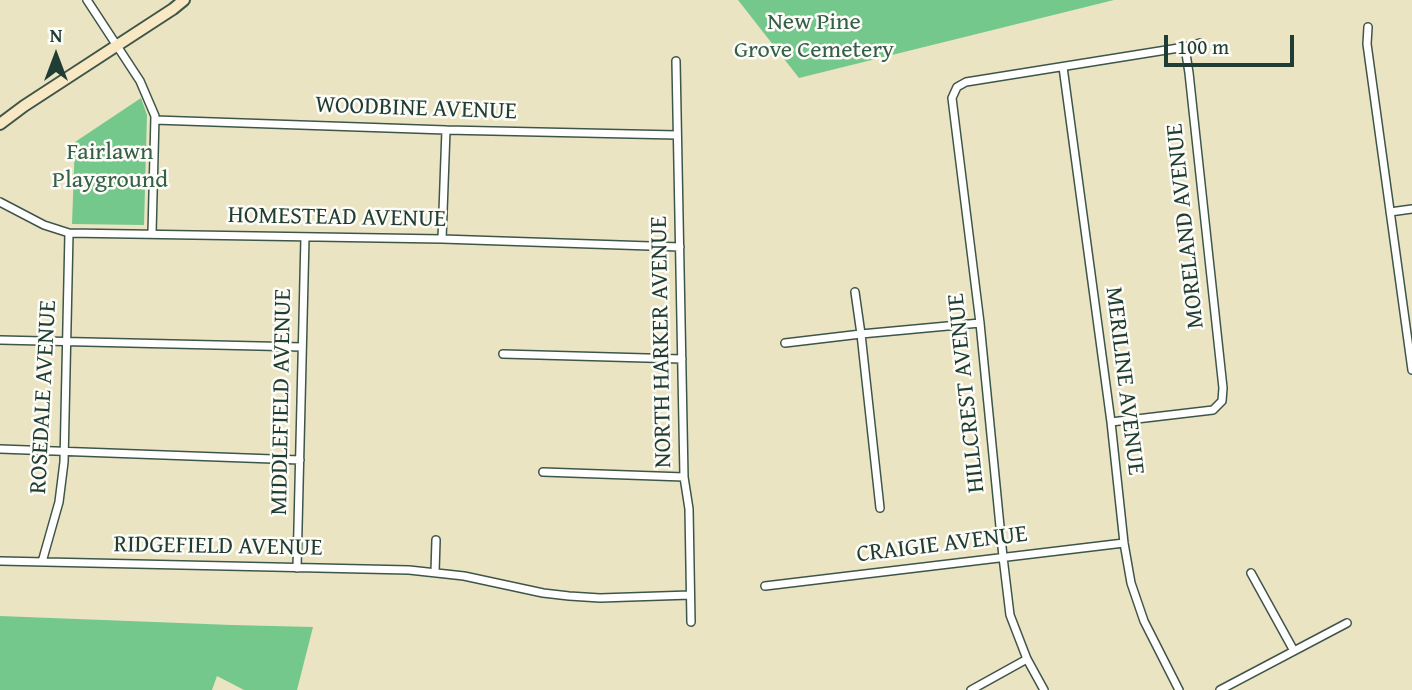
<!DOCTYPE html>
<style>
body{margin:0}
#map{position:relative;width:1412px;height:690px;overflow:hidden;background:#ebe4c3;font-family:"Gentium Book Plus",serif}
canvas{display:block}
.north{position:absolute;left:21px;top:21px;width:70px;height:70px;-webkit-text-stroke:5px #fdfcf7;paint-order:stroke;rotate:0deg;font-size:19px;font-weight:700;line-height:28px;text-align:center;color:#1f3d34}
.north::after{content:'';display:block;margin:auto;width:24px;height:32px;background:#1f3d34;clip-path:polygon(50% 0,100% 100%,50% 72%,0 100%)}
.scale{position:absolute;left:1164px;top:35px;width:130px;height:32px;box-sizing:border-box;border:4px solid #1f3d34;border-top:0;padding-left:9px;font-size:21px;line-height:24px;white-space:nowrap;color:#1f3d34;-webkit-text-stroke:5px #fdfcf7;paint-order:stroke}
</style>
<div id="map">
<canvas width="1412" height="690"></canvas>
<div class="north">N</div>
<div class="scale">100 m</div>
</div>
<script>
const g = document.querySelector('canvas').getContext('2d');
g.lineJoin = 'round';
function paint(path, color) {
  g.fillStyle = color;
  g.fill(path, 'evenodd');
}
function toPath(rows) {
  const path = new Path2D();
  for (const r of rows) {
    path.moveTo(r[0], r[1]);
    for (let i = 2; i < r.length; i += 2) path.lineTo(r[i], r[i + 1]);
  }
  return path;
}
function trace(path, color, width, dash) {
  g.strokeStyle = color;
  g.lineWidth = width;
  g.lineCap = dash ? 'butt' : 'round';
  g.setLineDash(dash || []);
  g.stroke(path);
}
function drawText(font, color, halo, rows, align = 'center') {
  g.font = font + ' "Gentium Book Plus",serif';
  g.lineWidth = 5;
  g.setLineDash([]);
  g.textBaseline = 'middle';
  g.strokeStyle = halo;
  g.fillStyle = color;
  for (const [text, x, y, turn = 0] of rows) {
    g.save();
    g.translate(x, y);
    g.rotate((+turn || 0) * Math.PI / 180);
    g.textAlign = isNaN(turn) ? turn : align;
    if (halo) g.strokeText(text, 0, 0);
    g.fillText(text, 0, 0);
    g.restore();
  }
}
paint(toPath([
 [738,0,1114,0,799,78],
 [141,98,147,115,144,225,72,224,75,142],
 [0,616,232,625,313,627,297,690,244,690,217,676,212,690,0,690]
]), '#74c88c');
const minor = toPath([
 [87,0,140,81,155,116,152,233],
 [1368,27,1367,44,1412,370],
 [676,61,684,477,689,509,691,622],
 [1063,67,1111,422,1124,543,1131,583,1144,621,1179,690],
 [155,120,446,130,677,135],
 [0,202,44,225,69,233,442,239,680,247],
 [1390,212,1412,209],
 [442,239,446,130],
 [855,292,861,334,880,508],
 [0,340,302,347],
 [785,343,861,334,980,323],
 [503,354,682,359],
 [1111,422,1213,410,1222,401,1223,388,1189,73,1185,47],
 [0,449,300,460],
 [543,472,684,477],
 [0,561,409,570,464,576,543,593,569,596,600,598,690,595],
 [42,562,59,502,64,462,69,233],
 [297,568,305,237],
 [435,572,436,540],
 [1251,573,1294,651],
 [765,586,1124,543],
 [971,690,1027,659],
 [1044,690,1027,659,1010,615,1003,557,980,323,952,98,957,87,966,82,1185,47,1200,43],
 [1220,690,1347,623]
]);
const secondary = toPath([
 [0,124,24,106,173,9,184,0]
]);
trace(minor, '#3e5649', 10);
trace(secondary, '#3e5649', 14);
trace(minor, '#fff', 7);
trace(secondary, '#f8e8c3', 10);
drawText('24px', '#34604a', '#fdfcf7', [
 ["New Pine",814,23],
 ["Grove Cemetery",814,51],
 ["Fairlawn",110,153],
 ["Playground",110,181]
]);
drawText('24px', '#1f3d34', '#fdfcf7', [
 ["WOODBINE AVENUE",416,109,2],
 ["HOMESTEAD AVENUE",337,218,1],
 ["MORELAND AVENUE",1186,226,-96],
 ["NORTH HARKER AVENUE",662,342,-91],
 ["MERILINE AVENUE",1124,381,83],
 ["HILLCREST AVENUE",967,393,-96],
 ["ROSEDALE AVENUE",44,397,-87],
 ["MIDDLEFIELD AVENUE",282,402,-89],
 ["CRAIGIE AVENUE",942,545,-7],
 ["RIDGEFIELD AVENUE",218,547,1]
]);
</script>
